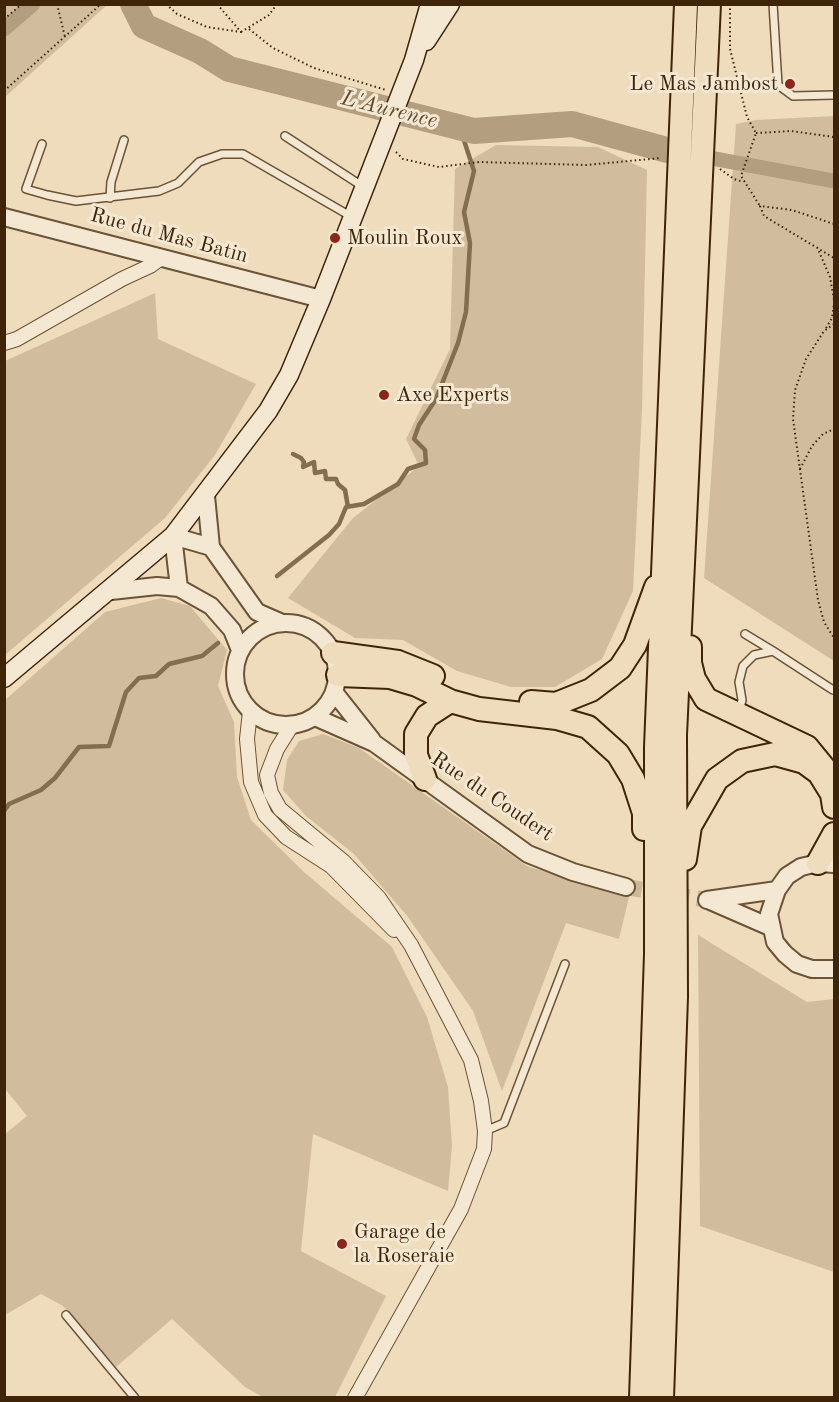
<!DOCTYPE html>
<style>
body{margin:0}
#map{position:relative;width:839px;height:1402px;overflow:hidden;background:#efdcbc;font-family:"Old Standard TT",serif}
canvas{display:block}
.frame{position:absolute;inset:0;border:6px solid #3e2509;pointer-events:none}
</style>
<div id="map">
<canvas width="839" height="1402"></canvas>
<div class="frame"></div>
</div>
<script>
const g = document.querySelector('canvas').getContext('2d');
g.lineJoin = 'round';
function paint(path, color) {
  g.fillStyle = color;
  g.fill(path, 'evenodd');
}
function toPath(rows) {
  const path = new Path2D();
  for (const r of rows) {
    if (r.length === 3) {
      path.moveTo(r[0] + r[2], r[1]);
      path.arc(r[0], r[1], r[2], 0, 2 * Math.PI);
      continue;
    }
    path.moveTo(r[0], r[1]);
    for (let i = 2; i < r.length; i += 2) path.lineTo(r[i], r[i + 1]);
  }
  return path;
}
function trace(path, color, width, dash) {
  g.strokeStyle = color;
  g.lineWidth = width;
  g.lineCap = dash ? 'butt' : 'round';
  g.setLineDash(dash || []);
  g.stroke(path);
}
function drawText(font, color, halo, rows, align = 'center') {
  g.font = font + ' "Old Standard TT",serif';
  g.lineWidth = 6;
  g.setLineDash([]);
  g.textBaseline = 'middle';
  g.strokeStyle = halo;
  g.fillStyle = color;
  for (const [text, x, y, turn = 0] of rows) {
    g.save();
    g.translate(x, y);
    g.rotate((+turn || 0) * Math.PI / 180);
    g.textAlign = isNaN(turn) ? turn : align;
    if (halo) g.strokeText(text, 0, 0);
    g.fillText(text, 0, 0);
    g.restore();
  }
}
paint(toPath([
 [4,5,5,4,107,5,5,97],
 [834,116,834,661,704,578,736,124,756,120],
 [496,145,598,147,647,170,642,410,633,591,602,659,555,687,511,687,457,671,403,640,355,638,288,598,353,518,419,466,406,439,450,349,455,169],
 [155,293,158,339,256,384,215,455,165,518,5,655,5,361],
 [161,598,190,606,227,650,218,686,234,722,237,777,251,820,304,872,392,947,427,1017,448,1087,452,1146,448,1191,313,1134,301,1251,386,1296,335,1397,263,1397,245,1387,172,1319,116,1367,63,1306,41,1294,5,1315,5,1134,27,1116,5,1089,5,700,105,612],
 [323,734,359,748,527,866,629,897,619,939,566,923,502,1091,473,1011,408,917,354,854,306,816,283,790,287,760,299,741],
 [698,935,807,1002,834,999,834,1272,700,1226]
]), '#d1bd9e');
trace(toPath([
 [293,454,301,458,304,462,303,467,314,462,315,473,325,471,326,479,336,479,338,484,345,490,348,507],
 [277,576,329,535,339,524,346,507,364,504,398,484,408,469,426,463,425,450,414,439,419,425,436,399,458,343,466,312,470,243,464,212,474,171,460,128],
 [4,811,9,804,41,790,55,778,79,747,109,746,126,692,139,678,156,676,169,664,202,656,218,643]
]), '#846e50', 4.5);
trace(toPath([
 [4,29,33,4],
 [716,159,834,181]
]), '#b39e7f', 15);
trace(toPath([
 [133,4,144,26,200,51,229,69,474,131,572,124,667,150]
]), '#b39e7f', 26);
trace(toPath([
 [626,887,707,900]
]), '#ccb798', 16, [16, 8]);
const service = toPath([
 [773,4,778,85,793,96,834,95],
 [285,136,362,186],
 [42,144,26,189,47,195,76,201,159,191,178,183,199,162,222,154,243,154,352,217],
 [110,198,111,182,124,140],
 [745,634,773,651],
 [739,712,742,700,739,682,743,666,754,655,773,651,833,690],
 [485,1131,504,1123,565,964],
 [66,1315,135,1398]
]);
const minor = toPath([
 [4,343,17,339,122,279,150,266,161,258],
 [250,711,247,739,251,782,265,815,286,837,331,866,394,930],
 [292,725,277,749,267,775,271,793,280,809,344,862,379,898,411,945,471,1060,481,1101,485,1131,484,1149,461,1209,355,1398]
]);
const tertiary = toPath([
 [4,217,321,299],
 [206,496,211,547,257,612,280,622],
 [179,588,173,536,211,547],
 [111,591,157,586,179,588,211,606,232,630,240,650],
 [286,674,51],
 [334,692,372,740],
 [315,717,374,743,528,854,573,872,626,887],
 [834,864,818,863,801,867,787,876,777,890,769,914,775,942,785,954,797,964,812,969,834,969],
 [707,900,777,890],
 [708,900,770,927]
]);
const secondary = toPath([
 [426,41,450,4],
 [4,678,173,536,268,411,289,375,321,299,414,60,430,4]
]);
const trunk = toPath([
 [690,647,690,663,694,679,706,699,807,747,834,780],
 [333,653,398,662,433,676],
 [338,675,390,677,417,685,450,701,479,709,557,718,588,727,618,754,633,779,644,813,644,829],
 [531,702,556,704,591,690,620,668,635,645,656,587],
 [425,779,416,755,416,734,427,716,450,701],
 [685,859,690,826,717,779,742,761,775,754,804,762,819,773,832,794,834,807],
 [818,863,834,834],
 [641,1398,656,954,656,747,686,4],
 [662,1398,676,997,675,735,709,4]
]);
trace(service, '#6a5336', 10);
trace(minor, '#6a5336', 16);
trace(tertiary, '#6a5336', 20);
trace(secondary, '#3e2509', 21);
trace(trunk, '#3e2509', 26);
trace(toPath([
 [57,4,65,37],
 [166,4,177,14,207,27,241,32,217,4],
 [730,4,730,49,747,117,756,133,741,176,760,206],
 [4,19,22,4],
 [249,29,273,48,314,68,386,90],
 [241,32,269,15,277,4],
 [4,91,101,4],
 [756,133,791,131,834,137],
 [396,152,403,159,439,167,479,162,586,165,661,158],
 [720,169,734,179,743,182],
 [834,224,792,210,760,206,764,216,834,258],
 [817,247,830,277,834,300],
 [834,324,824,331,806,359,795,390,793,419,818,600,824,622,834,638],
 [826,328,832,318,834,304],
 [800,469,812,446,823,434,834,429]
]), '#3e2509', 2, [1.5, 3]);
trace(service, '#f5e8d3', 7);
trace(minor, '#f5e8d3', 14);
trace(tertiary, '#f5e8d3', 16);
trace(secondary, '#f5e8d3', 18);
trace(trunk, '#efdcbc', 22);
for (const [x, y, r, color] of [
 [790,84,6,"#8f2418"],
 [335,238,6,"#8f2418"],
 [384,395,6,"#8f2418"],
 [342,1244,6,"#8f2418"]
]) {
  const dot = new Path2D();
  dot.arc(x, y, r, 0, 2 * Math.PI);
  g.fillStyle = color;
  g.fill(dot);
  trace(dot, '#f5e8d3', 2);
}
drawText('21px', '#3e2509', '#f5e8d3', [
 ["Le Mas Jambost",778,84,"right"],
 ["Moulin Roux",347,238],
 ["Axe Experts",396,395],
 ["Garage de",354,1232],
 ["la Roseraie",354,1256]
], 'left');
drawText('21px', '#3e2509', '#f5e8d3', [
 ["Rue du Mas Batin",169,236,15],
 ["Rue du Coudert",492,797,34]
]);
drawText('italic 22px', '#61492c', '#f5e8d3', [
 ["L'Aurence",389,110,14]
]);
</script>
